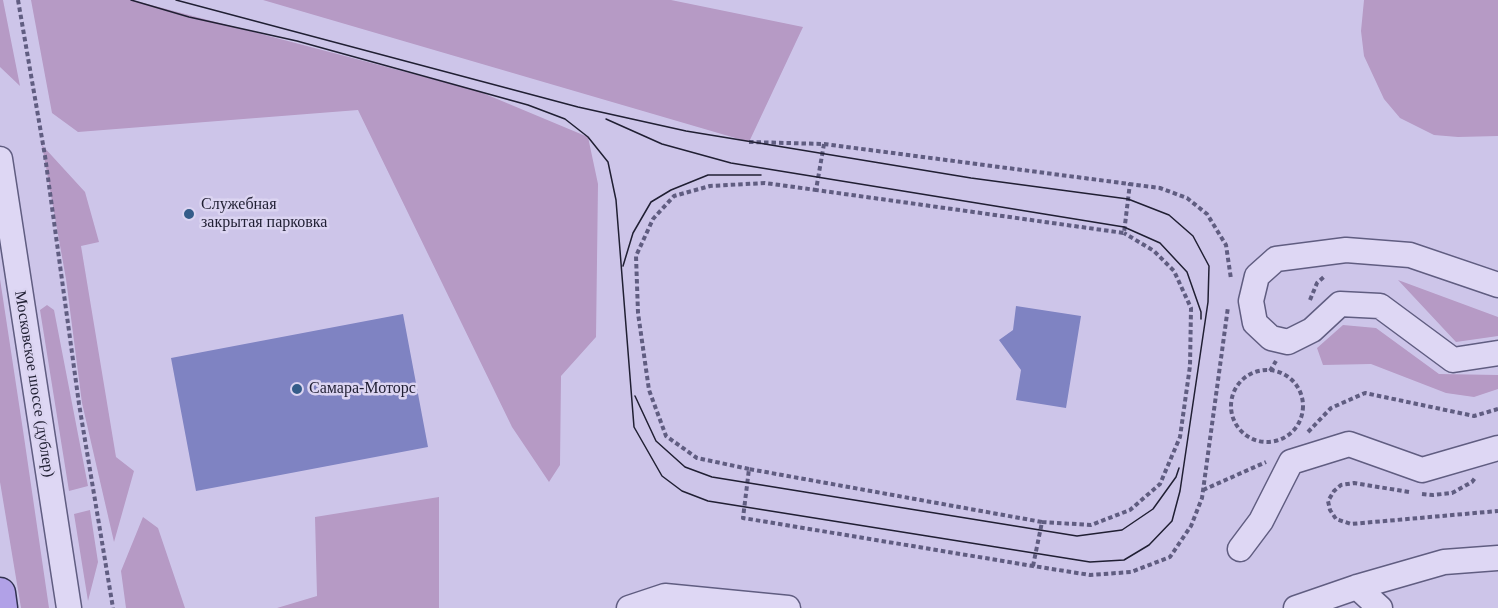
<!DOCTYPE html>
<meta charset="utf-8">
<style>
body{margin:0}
canvas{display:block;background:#cdc5e9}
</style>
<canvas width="1498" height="608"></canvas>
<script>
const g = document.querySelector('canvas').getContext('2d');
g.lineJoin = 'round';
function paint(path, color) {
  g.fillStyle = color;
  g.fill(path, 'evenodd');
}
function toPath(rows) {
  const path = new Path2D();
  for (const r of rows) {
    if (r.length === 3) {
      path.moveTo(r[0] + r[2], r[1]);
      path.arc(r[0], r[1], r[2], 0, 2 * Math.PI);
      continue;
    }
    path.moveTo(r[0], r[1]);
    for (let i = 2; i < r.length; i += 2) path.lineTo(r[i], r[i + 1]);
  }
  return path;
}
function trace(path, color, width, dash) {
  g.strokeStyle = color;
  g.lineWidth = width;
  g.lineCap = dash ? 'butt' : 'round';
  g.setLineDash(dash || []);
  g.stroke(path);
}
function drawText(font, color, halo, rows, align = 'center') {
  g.font = font + ' "Times New Roman",serif';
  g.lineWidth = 5;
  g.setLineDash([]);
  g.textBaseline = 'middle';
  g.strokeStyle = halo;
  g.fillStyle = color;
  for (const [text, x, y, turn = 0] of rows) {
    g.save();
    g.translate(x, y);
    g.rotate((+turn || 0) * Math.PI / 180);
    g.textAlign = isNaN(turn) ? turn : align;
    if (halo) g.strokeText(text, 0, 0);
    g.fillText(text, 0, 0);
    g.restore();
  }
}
paint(toPath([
 [0,0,3,0,20,86,0,67],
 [31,0,132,0,478,91,588,137,598,184,596,337,561,376,560,465,549,482,512,427,358,110,78,132,52,113],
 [263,0,671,0,803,27,749,142],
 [1364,0,1498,0,1498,136,1458,137,1434,135,1400,118,1384,99,1364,56,1361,31],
 [42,145,85,192,99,242,81,246,116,457,134,471,114,542,82,403,66,279],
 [0,279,24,437,49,608,21,608,0,482],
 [1398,280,1498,317,1498,336,1456,342],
 [47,305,54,310,88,486,69,491,40,310],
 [1343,325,1376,328,1439,374,1498,375,1498,389,1474,397,1446,393,1371,364,1323,365,1317,348],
 [439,497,439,608,277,608,317,596,315,517],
 [90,510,98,562,88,601,74,514],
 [143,517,158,528,185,608,126,608,121,571]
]), '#b69ac5');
paint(toPath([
 [1016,306,1081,316,1066,408,1016,400,1021,370,999,340,1013,330],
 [403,314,428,447,196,491,171,358]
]), '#7f83c2');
const minor = toPath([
 [0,159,69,608],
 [1498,285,1410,255,1346,250,1276,259,1257,276,1251,301,1255,323,1271,338,1288,342,1312,330,1340,304,1380,306,1453,360,1498,353],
 [1240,549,1261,521,1291,462,1349,444,1422,470,1498,448],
 [1357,587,1380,608],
 [629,608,665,596,788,608],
 [1296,608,1357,587,1444,562,1498,558]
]);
const major = toPath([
 [0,593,2,608]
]);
trace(minor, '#605d81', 27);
trace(major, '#313150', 33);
trace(toPath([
 [18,0,45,156,79,404,113,608],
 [749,142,824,144,1160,188,1187,198,1207,214,1226,245,1231,279],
 [824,144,816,190,1124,233,1130,183],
 [1310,300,1317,283,1325,276],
 [1267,406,36],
 [1270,371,1276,361],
 [1308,432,1331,408,1365,393,1474,416,1498,409],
 [749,469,697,458,666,436,649,390,638,313,636,256,653,219,674,196,710,186,765,183,816,190],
 [1203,490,1266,462],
 [1409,492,1354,483,1341,485,1334,491,1328,501,1330,510,1336,519,1351,524,1498,511],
 [1422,494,1433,495,1452,493,1472,482,1475,478],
 [1042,522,1091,525,1130,510,1160,484,1180,437,1190,366,1191,308,1174,271,1154,251,1124,233],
 [1033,566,1042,522,749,469,743,518,1033,566,1090,575,1131,572,1170,557,1191,526,1202,498,1228,307]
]), '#605d81', 4, [4.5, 3]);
trace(minor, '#ded7f4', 24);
trace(major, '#b1a1e7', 30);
trace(toPath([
 [131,0,189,17,297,41,528,105,565,119,588,137,608,162,616,200,634,427,662,476,682,491,708,501,1090,562,1124,560,1149,545,1172,521,1180,491,1208,302,1209,266,1193,236,1169,215,1128,199,971,178,686,131,578,107,176,0],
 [606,119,662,144,731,163,1124,227,1160,243,1187,272,1201,312,1201,319],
 [623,266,633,233,651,202,671,190,708,175,761,175],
 [635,396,656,441,685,467,712,477,1077,536,1122,530,1153,509,1176,477,1179,468]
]), '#201f33', 1.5);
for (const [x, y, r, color] of [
 [189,214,6,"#345c89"],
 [297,389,6,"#345c89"]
]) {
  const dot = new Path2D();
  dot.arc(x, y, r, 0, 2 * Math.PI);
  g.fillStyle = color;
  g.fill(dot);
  trace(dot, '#dbd4f1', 2);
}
drawText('16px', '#201f33', '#dbd4f1', [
 ["Служебная",201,205],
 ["закрытая парковка",201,223],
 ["Самара-Моторс",309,389]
], 'left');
drawText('16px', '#201f33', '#dbd4f1', [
 ["Московское шоссе (дублер)",34,384,81]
]);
</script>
